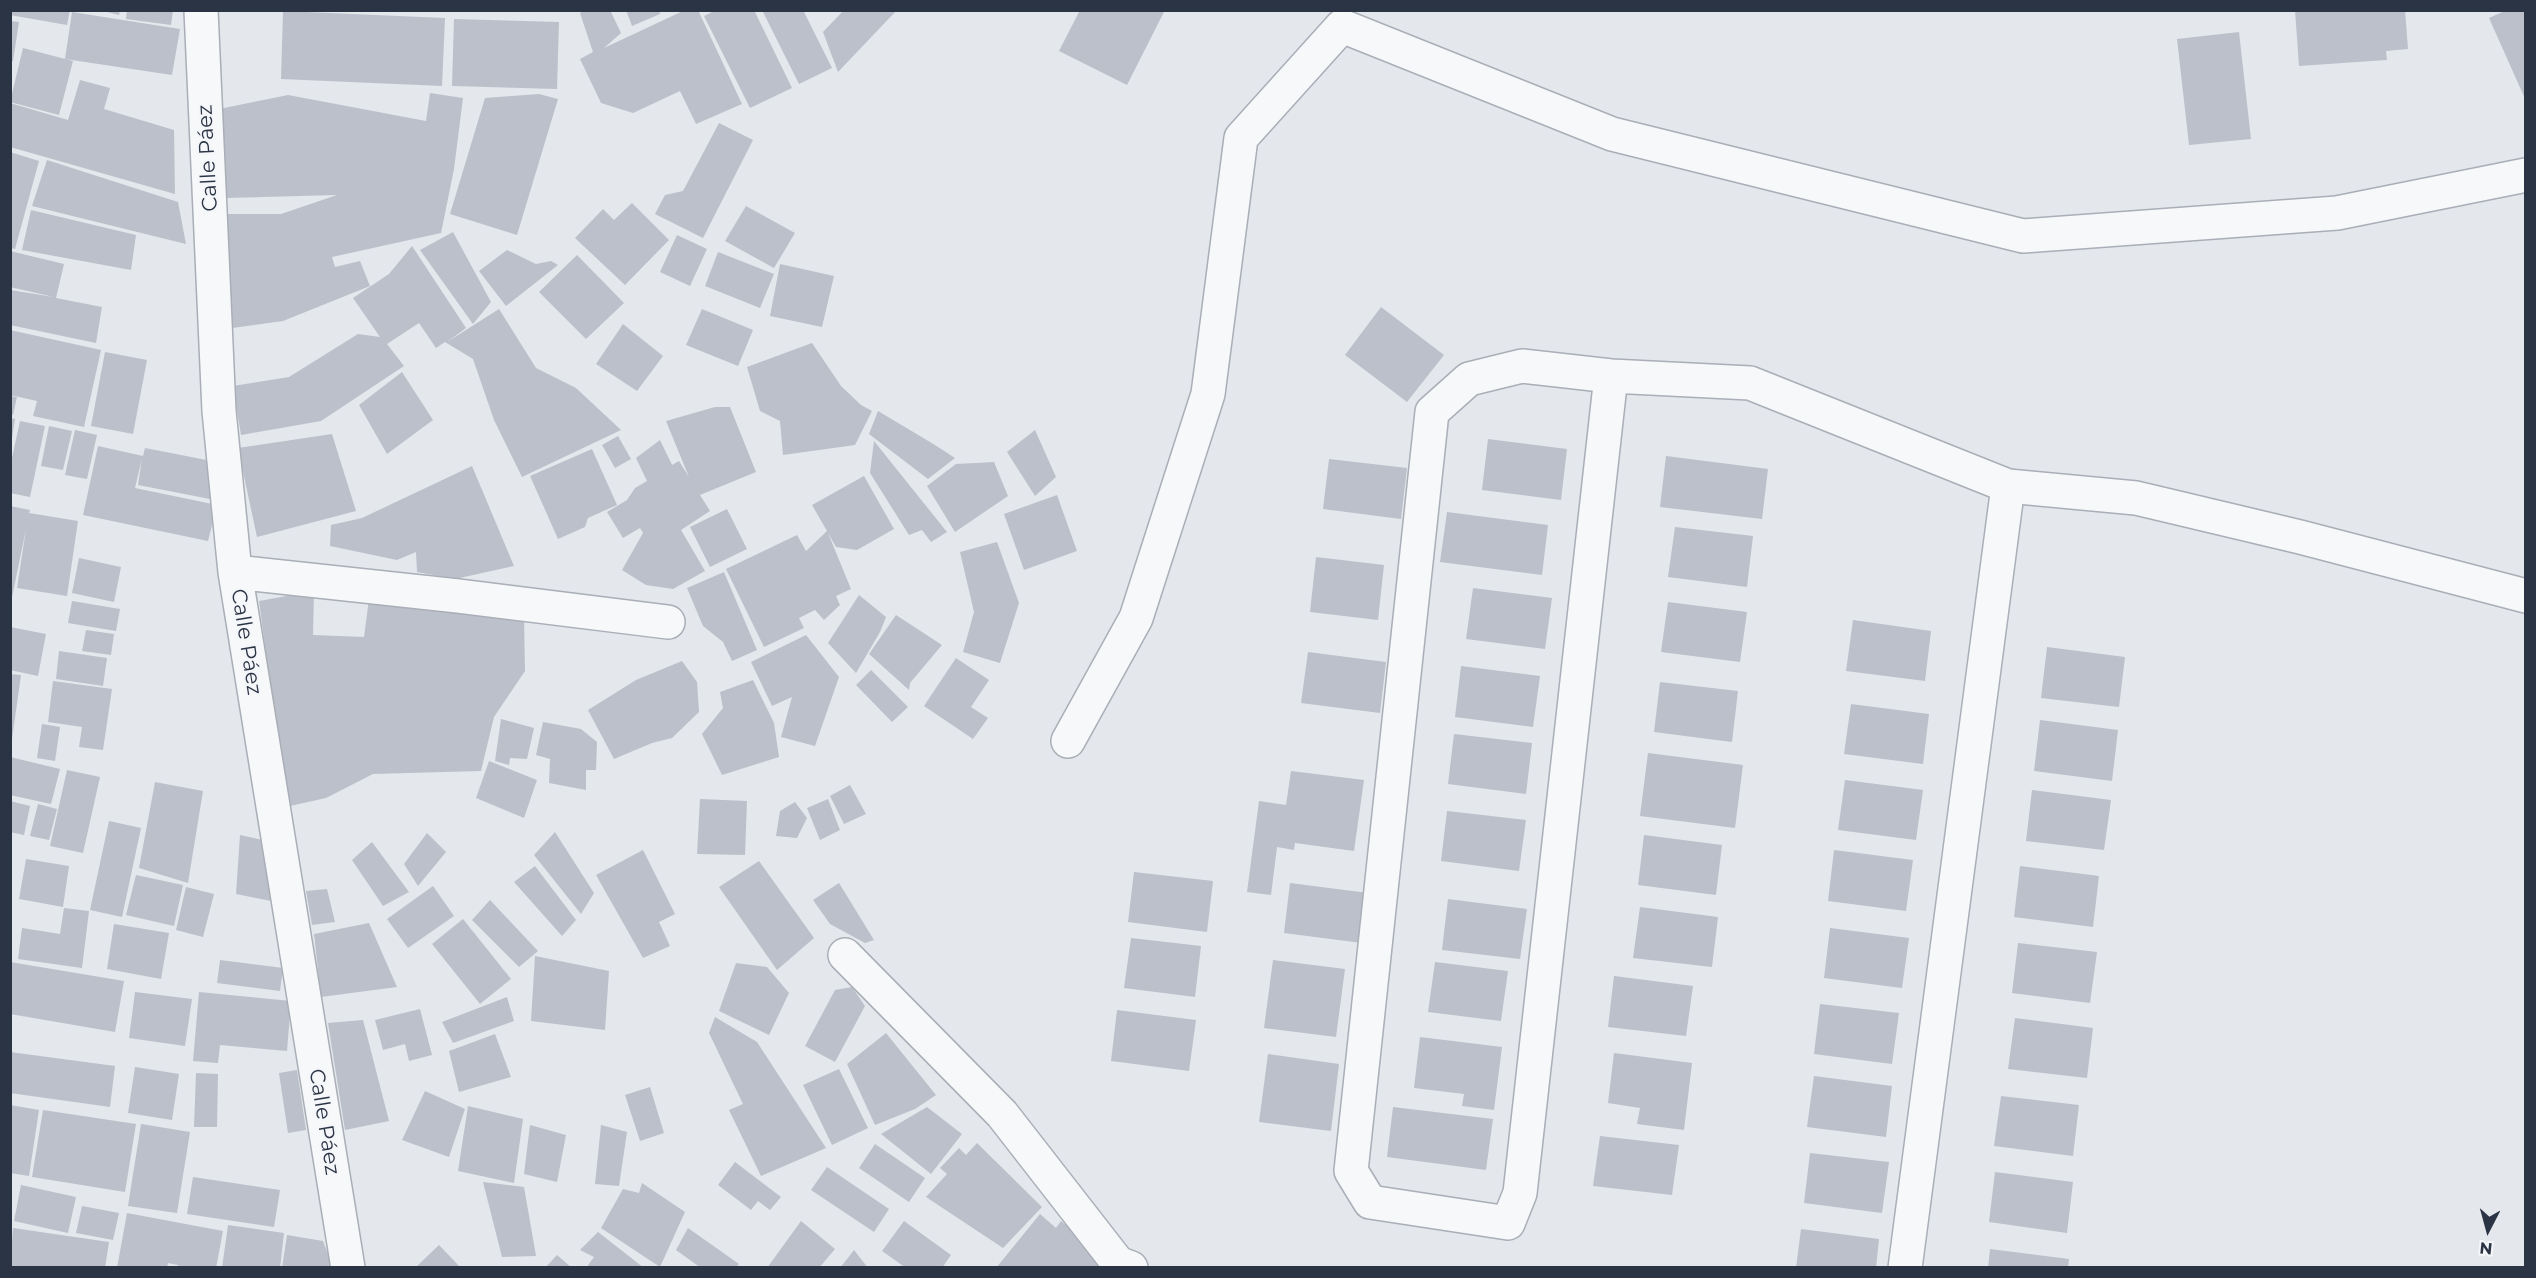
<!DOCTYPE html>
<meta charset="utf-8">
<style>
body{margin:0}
#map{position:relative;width:2536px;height:1278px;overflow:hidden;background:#e4e7ec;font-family:Montserrat,sans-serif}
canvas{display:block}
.frame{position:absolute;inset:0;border:12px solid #2b3445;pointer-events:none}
.north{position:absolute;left:2458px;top:1200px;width:60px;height:60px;-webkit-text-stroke:4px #f4f6f9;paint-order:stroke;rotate:186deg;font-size:16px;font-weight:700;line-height:24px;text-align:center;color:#2b3445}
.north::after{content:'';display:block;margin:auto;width:21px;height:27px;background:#2b3445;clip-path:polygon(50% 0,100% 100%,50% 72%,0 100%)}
</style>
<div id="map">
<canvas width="2536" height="1278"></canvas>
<div class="frame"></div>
<div class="north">N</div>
</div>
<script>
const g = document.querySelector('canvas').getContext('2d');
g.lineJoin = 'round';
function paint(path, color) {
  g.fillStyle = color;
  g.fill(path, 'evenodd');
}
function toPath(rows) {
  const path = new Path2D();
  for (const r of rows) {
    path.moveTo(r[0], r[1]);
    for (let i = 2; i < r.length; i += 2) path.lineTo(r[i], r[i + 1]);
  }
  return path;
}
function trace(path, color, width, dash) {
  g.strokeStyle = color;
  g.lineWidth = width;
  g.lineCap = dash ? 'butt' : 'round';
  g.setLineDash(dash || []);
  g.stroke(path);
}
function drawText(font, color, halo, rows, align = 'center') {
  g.font = font + ' Montserrat,sans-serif';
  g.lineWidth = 4.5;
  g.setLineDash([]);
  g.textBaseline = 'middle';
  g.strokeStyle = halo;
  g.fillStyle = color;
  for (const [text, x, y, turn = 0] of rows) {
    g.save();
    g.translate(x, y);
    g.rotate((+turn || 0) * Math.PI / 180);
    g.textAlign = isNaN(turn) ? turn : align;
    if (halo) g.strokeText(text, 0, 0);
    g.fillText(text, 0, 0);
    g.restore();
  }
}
paint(toPath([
 [10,10,70,10,67,25,10,15],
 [99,10,120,10,119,15],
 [127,10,173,10,171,25,126,19],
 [585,10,610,10,621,33,604,48,685,10,698,10,742,104,696,124,680,91,633,113,601,103,580,59,593,52,580,13],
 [626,10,659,10,660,14,632,26],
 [716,10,754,10,792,88,750,108,704,16],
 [762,10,803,10,832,68,799,84],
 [844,10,897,10,838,72,823,32],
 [1080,10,1165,10,1127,85,1059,51],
 [2295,10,2405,10,2408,49,2386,51,2387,60,2299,66],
 [2507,10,2526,10,2526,101,2489,18],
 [283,11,445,18,442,86,281,79],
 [72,12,180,29,172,75,65,59],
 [454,19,559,22,557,89,452,86],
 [10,21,19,22,13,61,10,61],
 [2239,32,2251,139,2189,145,2177,39],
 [23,48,73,61,59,115,10,102],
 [80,80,110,88,104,109,174,130,175,194,10,147,10,103,68,120],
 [430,93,463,98,454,169,441,233,332,257,335,267,360,261,370,286,283,321,225,329,219,214,281,214,337,195,226,198,214,110,288,95,426,121],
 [539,94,558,99,517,235,450,214,485,98],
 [719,123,753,140,703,238,655,214,665,195,683,191],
 [10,152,39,161,15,249,10,248],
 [47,160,178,202,186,244,32,206],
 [632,203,669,240,625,285,575,238,603,209,614,220],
 [746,206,795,233,774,268,725,241],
 [31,210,136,235,131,270,22,250],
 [453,232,491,302,473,324,420,250],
 [677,235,707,249,690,286,660,272],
 [412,246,466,328,447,342,499,309,536,368,576,388,621,430,522,477,494,420,473,359,445,342,436,348,419,323,387,344,404,366,321,421,241,435,233,386,289,377,358,334,380,337,353,298,389,274],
 [507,250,536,264,551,261,558,265,506,306,479,271],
 [10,251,64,264,56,298,102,307,96,343,10,325,10,290,54,297,10,287],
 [718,252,774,274,760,308,705,286],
 [577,255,624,303,586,339,539,292],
 [780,264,834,276,822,327,770,316],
 [1381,307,1444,355,1407,402,1345,355],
 [702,309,753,330,738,366,686,345],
 [623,324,663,356,637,391,596,364],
 [10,330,101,350,84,427,33,416,37,401,10,395],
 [812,343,841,386,861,405,872,411,855,445,783,455,780,421,760,411,747,367],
 [105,352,147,360,133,434,91,426],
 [402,372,433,420,387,454,359,405],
 [10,396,17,397,13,415,10,414],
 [715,407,730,407,756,472,700,495,710,511,681,530,705,571,673,589,646,585,622,570,643,533,640,528,623,538,607,512,627,500,635,488,647,481,636,458,660,440,672,465,679,461,689,477,666,421],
 [878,411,935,445,955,458,928,479,869,434],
 [10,418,15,419,12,438,10,438],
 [20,421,45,426,30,497,10,493,10,467],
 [49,426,72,431,63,470,41,466],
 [75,430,97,435,87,479,65,475],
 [1035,430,1056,477,1035,496,1007,452],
 [332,434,356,511,257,537,238,448],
 [618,436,631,459,615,468,602,445],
 [1488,439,1567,449,1561,500,1482,490],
 [874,441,947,532,931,542,922,530,909,535,870,473],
 [98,446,143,456,145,448,222,463,215,500,138,485,142,458,135,488,217,505,208,541,83,515],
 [592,449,617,505,588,518,585,527,558,539,530,476],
 [1666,456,1768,469,1762,519,1660,507],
 [1329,459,1407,468,1401,519,1323,509],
 [994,462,1008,496,955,532,927,486,956,464],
 [472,466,514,566,455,579,417,572,416,552,397,560,330,546,331,525,362,518],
 [864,476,894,529,857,550,836,547,828,533,851,589,836,596,840,605,824,620,815,610,799,618,804,628,764,647,726,569,797,535,806,551,827,531,812,505],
 [1057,495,1077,551,1024,570,1004,514],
 [10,506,30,510,29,513,78,521,67,596,17,588,26,529,10,607],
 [727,509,747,549,710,567,690,527],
 [1447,512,1548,525,1542,575,1440,562],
 [1675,527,1753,536,1747,587,1668,577],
 [997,542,1019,603,1000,663,963,652,974,612,960,552],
 [1316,557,1384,565,1378,620,1310,612],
 [79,558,121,567,114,602,72,593],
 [724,572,757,650,732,661,723,642,703,626,687,588],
 [1473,588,1552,598,1545,649,1466,639],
 [314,591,313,635,364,637,369,599,415,608,415,601,524,617,525,671,494,717,481,771,373,774,326,798,290,806,276,728,259,601],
 [859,595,886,617,880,632,856,673,828,643],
 [72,601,120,609,116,631,68,623],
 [1668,602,1747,612,1740,662,1661,652],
 [896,615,942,645,910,683,909,690,869,654],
 [1853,620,1931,631,1925,681,1846,671],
 [10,627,46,634,38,676,10,670],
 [86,630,114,634,111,655,82,651],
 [806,635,839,677,815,746,781,737,792,697,772,706,751,662],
 [2047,647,2125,657,2119,707,2041,698],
 [59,651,107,658,103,686,56,679],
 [1308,652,1386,662,1380,713,1301,703],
 [956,658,989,680,971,707,988,718,973,739,924,706],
 [682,661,697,682,699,712,672,738,652,743,614,759,588,710,636,680],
 [1461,666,1540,676,1533,727,1455,717],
 [871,670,908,707,892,722,856,685],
 [10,674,21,675,12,739,10,738],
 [753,680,774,723,779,757,722,775,702,734,723,708,720,692],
 [53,681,112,689,103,750,79,747,82,727,48,722],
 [1660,682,1738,691,1732,742,1654,732],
 [1851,704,1929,714,1923,764,1844,754],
 [501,719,534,728,527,759,510,758,509,765,495,761],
 [2040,720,2118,730,2112,781,2034,771],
 [543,722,581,729,597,742,596,770,586,770,586,790,549,783,550,759,536,755],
 [42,724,60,727,55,761,37,758],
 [1454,734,1532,743,1526,794,1448,784],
 [1648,753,1743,765,1735,828,1640,816],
 [10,757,60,769,51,804,10,795],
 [489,761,537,780,524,818,476,798],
 [67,770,100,777,83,853,50,846],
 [1291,771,1364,780,1354,851,1295,843,1294,850,1277,847,1271,895,1247,892,1259,801,1286,805],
 [1845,780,1923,790,1916,840,1838,830],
 [155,782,203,791,188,883,139,868],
 [850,785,866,814,844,824,830,796],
 [2032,790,2111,800,2104,850,2026,841],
 [700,799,747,801,745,855,697,854],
 [828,799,840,830,820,840,807,808],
 [10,801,30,806,24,835,10,832],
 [795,802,807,818,797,838,776,836,780,811],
 [38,804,57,809,49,840,30,836],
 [1447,811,1526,820,1519,871,1441,861],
 [109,821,141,828,122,917,90,910],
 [555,832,594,893,581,914,534,855],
 [427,833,446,852,418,886,404,864],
 [240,835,272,842,281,903,236,894],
 [1644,835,1722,845,1716,895,1638,885],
 [372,842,409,892,383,906,352,860],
 [643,850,675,914,659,922,670,946,643,958,596,875],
 [1834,850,1913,860,1906,911,1828,901],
 [26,859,69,866,63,907,19,899],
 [759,861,814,938,777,970,719,887],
 [535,866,576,920,562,936,514,882],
 [2020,866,2099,876,2093,927,2014,917],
 [1134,872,1213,881,1207,932,1128,922],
 [136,875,183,885,174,926,126,915],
 [839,883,874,940,865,943,830,924,813,900],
 [1290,883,1368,893,1362,943,1284,933],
 [433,886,454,916,408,948,387,919],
 [186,887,214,894,203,937,176,930],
 [327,889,335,922,312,925,306,891],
 [1448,899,1527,909,1520,959,1442,950],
 [490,900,538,951,519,967,472,920],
 [1640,907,1718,917,1712,967,1633,958],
 [64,908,89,911,82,968,18,959,22,928,60,934],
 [463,919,511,979,480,1004,432,944],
 [369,923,397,987,321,997,314,934],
 [114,924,169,933,161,979,107,969],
 [1830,928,1909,938,1902,988,1824,978],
 [1131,938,1201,946,1195,997,1124,988],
 [2018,943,2097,952,2090,1003,2012,993],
 [535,956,609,971,605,1030,531,1021],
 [220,960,283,968,280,991,217,983],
 [1273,960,1345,969,1336,1037,1264,1028],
 [10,962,124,981,115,1032,10,1014],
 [1435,962,1508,971,1501,1021,1428,1012],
 [736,963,767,967,789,993,769,1035,719,1011],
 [1614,976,1693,986,1686,1036,1608,1027],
 [852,987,865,1006,835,1062,805,1046,835,990],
 [135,992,192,999,185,1046,129,1038],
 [199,992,291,1001,287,1051,220,1045,218,1063,193,1061],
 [507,997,514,1021,453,1043,442,1022],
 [1820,1004,1899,1013,1892,1064,1814,1054],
 [420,1009,432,1055,409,1061,405,1044,383,1050,375,1020],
 [1117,1010,1196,1020,1189,1071,1111,1061],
 [715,1017,757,1042,826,1148,761,1176,729,1110,743,1104,709,1033],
 [2015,1018,2093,1028,2087,1078,2008,1069],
 [363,1020,389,1121,345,1130,328,1023],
 [886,1033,936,1095,915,1109,875,1125,847,1064],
 [495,1034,511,1077,459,1092,449,1051],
 [1420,1037,1502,1047,1494,1110,1462,1106,1464,1094,1414,1088],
 [10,1052,115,1066,110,1107,10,1093],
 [1614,1053,1692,1063,1684,1130,1637,1124,1640,1108,1608,1103],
 [1268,1054,1339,1064,1331,1131,1259,1122],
 [135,1067,179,1074,172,1120,128,1113],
 [839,1069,868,1128,832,1145,803,1085],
 [297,1070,306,1130,288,1133,279,1073],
 [196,1073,218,1074,217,1127,194,1127],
 [1814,1076,1892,1086,1886,1137,1807,1127],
 [650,1087,664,1133,640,1141,625,1095],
 [425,1091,465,1109,449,1157,402,1140],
 [2001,1096,2079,1105,2073,1156,1994,1146],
 [10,1105,39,1110,29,1176,10,1173],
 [468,1106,523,1119,514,1183,458,1171],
 [927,1107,962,1134,931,1174,881,1134],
 [1393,1107,1493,1119,1486,1170,1387,1157],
 [43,1110,136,1124,125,1192,32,1177],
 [141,1124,190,1132,177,1213,128,1206],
 [530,1125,566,1135,557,1182,524,1174],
 [601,1125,627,1132,619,1186,595,1184],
 [1600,1136,1679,1145,1672,1195,1593,1186],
 [977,1143,1042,1207,1003,1248,926,1197,947,1174,940,1168,959,1148,966,1155],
 [875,1144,925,1178,909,1202,859,1168],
 [1810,1153,1889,1162,1882,1213,1804,1203],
 [735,1162,781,1197,770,1210,758,1201,751,1210,718,1185],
 [827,1167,889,1209,874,1232,811,1190],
 [1995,1172,2073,1182,2067,1233,1989,1222],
 [193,1177,280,1190,274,1227,187,1214],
 [483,1182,524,1187,536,1256,502,1257],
 [642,1183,685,1212,660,1267,601,1228,623,1189,639,1193],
 [21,1185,76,1197,68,1233,14,1221],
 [82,1206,119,1213,113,1240,76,1233],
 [127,1213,223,1231,216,1268,177,1268,178,1265,168,1263,167,1268,117,1268],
 [1040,1214,1056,1228,1061,1221,1099,1251,1105,1268,996,1268],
 [801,1221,835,1249,819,1268,767,1268],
 [904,1221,951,1255,942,1268,906,1268,882,1251],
 [228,1225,284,1233,280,1268,222,1268],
 [13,1228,109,1242,105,1268,10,1268],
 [688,1228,739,1264,736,1268,701,1268,676,1250],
 [1801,1229,1879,1239,1876,1268,1796,1268],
 [598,1232,644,1268,586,1268,594,1257,580,1250],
 [287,1235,323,1241,333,1268,282,1268],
 [439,1245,461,1268,415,1268],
 [1990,1249,2069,1259,2068,1268,1988,1268],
 [854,1250,868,1268,840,1268],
 [557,1255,572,1268,545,1268]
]), '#bbc0ca');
const minor = toPath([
 [201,10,219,411,235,572,348,1268],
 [1611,376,1520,1193,1508,1223,1370,1202,1351,1171,1432,412,1469,379,1522,366,1611,376,1750,383,2008,486,2136,498,2300,537,2526,596],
 [235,572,458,596,668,622],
 [1068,741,1136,618,1208,394,1241,138,1342,26,1612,134,2023,236,2337,213,2526,175],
 [845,955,1002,1114,1118,1263,1131,1268],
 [1905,1268,2008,486]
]);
trace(minor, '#a9aeb7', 36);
trace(minor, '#f7f8fa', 33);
drawText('21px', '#2b3445', '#f4f6f9', [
 ["Calle Páez",208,158,-93],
 ["Calle Páez",246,642,81],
 ["Calle Páez",324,1122,81]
]);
</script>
